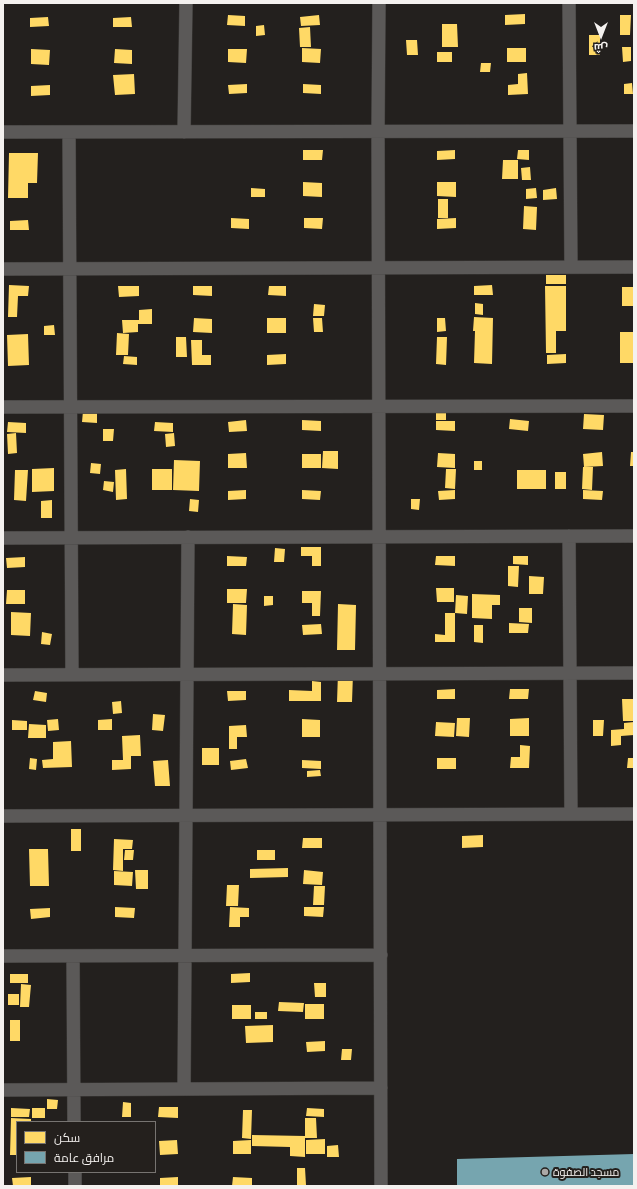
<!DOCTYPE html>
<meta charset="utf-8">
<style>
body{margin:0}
#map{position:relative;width:637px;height:1189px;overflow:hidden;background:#23201e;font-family:Barlow,Cairo,sans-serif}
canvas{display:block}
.frame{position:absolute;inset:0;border:4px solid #f4f1ef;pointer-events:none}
.legend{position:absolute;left:16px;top:1121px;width:140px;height:52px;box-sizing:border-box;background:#24201d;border:1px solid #777471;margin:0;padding:5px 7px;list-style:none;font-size:12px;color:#f4f1ef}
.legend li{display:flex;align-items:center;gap:8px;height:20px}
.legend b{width:20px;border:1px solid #777471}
.north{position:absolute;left:581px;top:16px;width:40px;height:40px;-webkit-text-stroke:3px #24201d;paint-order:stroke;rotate:180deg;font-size:11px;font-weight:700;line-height:16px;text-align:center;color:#f4f1ef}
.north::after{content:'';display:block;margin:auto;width:14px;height:18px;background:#f4f1ef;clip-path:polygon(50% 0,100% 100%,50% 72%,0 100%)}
</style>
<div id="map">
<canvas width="637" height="1189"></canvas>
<div class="frame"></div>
<ul class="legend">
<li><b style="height:11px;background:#ffd966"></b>سكن</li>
<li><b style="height:11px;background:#76a5af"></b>مرافق عامة</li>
</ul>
<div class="north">ش</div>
</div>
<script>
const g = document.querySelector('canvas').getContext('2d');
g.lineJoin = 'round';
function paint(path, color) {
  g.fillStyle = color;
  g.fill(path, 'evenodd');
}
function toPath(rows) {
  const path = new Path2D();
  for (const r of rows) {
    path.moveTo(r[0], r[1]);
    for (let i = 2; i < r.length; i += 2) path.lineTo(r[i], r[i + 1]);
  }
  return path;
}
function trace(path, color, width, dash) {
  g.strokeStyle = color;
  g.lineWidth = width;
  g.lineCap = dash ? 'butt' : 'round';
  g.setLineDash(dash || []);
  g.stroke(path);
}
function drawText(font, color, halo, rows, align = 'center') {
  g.font = font + ' Barlow,Cairo,sans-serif';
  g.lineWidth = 4;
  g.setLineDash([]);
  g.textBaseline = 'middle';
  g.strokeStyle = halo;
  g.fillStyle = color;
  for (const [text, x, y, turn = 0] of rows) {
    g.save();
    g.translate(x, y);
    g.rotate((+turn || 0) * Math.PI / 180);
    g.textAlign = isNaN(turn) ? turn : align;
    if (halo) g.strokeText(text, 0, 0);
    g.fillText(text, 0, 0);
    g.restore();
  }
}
paint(toPath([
 [525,14,525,24,505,25,505,15],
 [228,15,245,16,245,26,227,25],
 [319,15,320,25,301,26,300,17],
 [620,15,631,15,630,35,620,35],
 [48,17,49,26,30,27,30,18],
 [131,17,132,27,113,27,113,18],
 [442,24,457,24,458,47,442,47],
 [264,25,265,35,256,36,256,26],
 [310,27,311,47,300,47,299,28],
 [589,35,600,35,600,55,589,55],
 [406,40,417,40,418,55,407,55],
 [622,47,631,47,631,61,623,62],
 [302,48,321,49,320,63,302,62],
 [507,48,526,48,526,62,507,62],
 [31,49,50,50,49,65,31,64],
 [115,49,132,50,132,64,114,63],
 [228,49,247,49,246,63,228,62],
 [437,52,452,52,452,62,437,62],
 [481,63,491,63,490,72,480,72],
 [527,73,528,94,508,95,508,85,518,84,518,74],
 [134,74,135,94,115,95,113,75],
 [632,83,633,94,624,94,624,84],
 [247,84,247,93,229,94,228,85],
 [303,84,321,85,321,94,303,93],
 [50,85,50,95,31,96,31,86],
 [303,150,323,150,322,160,303,160],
 [455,150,455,159,437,160,437,151],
 [518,150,529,150,529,160,517,159],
 [9,153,38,153,37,183,28,183,28,198,8,198],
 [503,160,518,160,518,179,502,179],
 [530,167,531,180,522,180,521,168],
 [303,182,322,183,322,197,303,196],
 [437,182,456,182,456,197,437,196],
 [251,188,265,189,265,197,251,197],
 [536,188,537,198,526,199,526,189],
 [556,188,557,199,543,200,543,190],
 [438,199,448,199,448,218,438,218],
 [524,206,537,207,536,230,523,229],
 [231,218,249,219,249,229,231,228],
 [304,218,323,218,322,229,304,228],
 [456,218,456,228,437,229,437,219],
 [28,220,29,230,10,230,10,221],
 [546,275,566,275,566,284,546,284],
 [9,285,29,286,28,296,18,296,17,317,8,317],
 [492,285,493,295,474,295,474,286],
 [118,286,139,286,139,296,119,297],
 [193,286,212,286,212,296,193,295],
 [269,286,286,286,286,296,268,295],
 [545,286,566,286,566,331,556,331,556,353,546,353],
 [622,287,634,287,634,306,622,306],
 [475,303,483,304,483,315,475,314],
 [314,304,325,305,324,316,313,316],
 [152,309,152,324,138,324,138,332,123,333,122,320,139,320,139,310],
 [474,317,493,318,492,364,474,363,475,331,473,331],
 [194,318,212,319,212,333,193,332],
 [267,318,286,318,286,333,267,333],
 [313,318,322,318,323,332,314,332],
 [437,318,445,318,446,331,437,332],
 [54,325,55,335,44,335,44,326],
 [620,332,634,332,634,363,620,363],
 [117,333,129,334,128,355,116,355],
 [28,334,29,365,8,366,7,335],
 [176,337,186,337,187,357,176,357],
 [437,337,447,337,446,365,436,364],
 [191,340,202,340,202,355,211,355,211,365,192,365],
 [286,354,286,364,267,365,267,355],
 [566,354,566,363,547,364,547,355],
 [124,356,137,357,137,365,123,364],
 [436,410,446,410,446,420,436,420],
 [83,411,97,411,97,423,82,422],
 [584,414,604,415,603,430,583,429],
 [510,419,529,421,528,431,509,429],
 [246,420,247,431,229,432,228,422],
 [302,420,321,421,321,431,302,430],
 [436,421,455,421,455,431,436,430],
 [8,422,26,423,26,433,7,432],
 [155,422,173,423,173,432,154,431],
 [103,429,114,429,113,441,103,441],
 [16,433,17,453,8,454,7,434],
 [174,433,175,446,166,447,165,434],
 [323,451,338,451,338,469,322,468],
 [602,452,603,466,584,467,583,454],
 [631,452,634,452,634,466,630,466],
 [246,453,247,468,228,468,228,454],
 [438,453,455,454,455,468,437,467],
 [302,454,321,454,321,468,302,468],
 [174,460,200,461,199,491,173,490],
 [474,461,482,461,482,470,474,470],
 [91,463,101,464,100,474,90,473],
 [583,467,593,467,592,490,582,489],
 [54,468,54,491,32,492,32,469],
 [126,469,127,499,116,500,115,470],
 [152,469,172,469,172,490,152,490],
 [446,469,456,469,455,489,445,488],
 [15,470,28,470,26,501,14,500],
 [517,470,546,470,546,489,517,489],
 [555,472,566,472,566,489,555,489],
 [104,481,114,482,113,492,103,490],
 [246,490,246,499,228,500,228,491],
 [302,490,321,491,320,500,302,499],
 [455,490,455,499,439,500,438,491],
 [583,490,603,491,602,500,583,499],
 [190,499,199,500,198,512,189,511],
 [411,499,420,499,419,510,411,509],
 [52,500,52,518,41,518,41,501],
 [301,547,321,547,321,566,312,566,312,556,301,556],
 [275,548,285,549,284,562,274,562],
 [227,556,247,557,246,566,227,566],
 [436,556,455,556,455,566,435,565],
 [513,556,528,556,528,565,513,564],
 [25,557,25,567,7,568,6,558],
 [508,566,519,566,518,587,508,586],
 [529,576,544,577,543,594,529,594],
 [436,588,454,588,454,602,437,602],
 [227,589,247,589,246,603,227,603],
 [7,590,25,590,25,604,6,604],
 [302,591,321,591,320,616,312,616,312,603,302,603],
 [472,594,500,595,500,605,492,605,492,619,472,618],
 [456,595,468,596,467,614,455,613,455,642,435,642,435,634,445,635,445,613,455,613],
 [264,596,273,596,273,605,264,606],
 [233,604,247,605,246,635,232,634],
 [338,604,356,605,355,650,337,650],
 [519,608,532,608,532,623,519,622],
 [11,612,31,613,30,636,11,635],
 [509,623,529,624,528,633,509,633],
 [321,624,322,634,303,635,302,625],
 [474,625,483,625,483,643,474,642],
 [42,632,52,634,50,645,41,644],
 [338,673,353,674,352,702,337,702],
 [312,681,321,682,321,701,289,701,289,690,312,691],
 [455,689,455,699,437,699,437,690],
 [510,689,529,689,528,699,509,699],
 [35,691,47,693,46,702,33,700],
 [227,691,246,691,246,700,228,701],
 [622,699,634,699,634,721,623,721],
 [121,701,122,713,113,714,112,702],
 [153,714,165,715,163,731,152,730],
 [457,718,470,718,469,737,456,736],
 [529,718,529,736,510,736,510,719],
 [58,719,59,730,48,731,47,720],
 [112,719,112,730,98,730,98,720],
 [302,719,320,720,320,737,302,737],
 [12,720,27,721,27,730,12,730],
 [593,720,604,720,603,736,593,736],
 [436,722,455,723,454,737,435,736],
 [634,722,634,735,621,736,621,745,611,746,611,730,624,729,624,723],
 [29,724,46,725,46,738,28,738],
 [246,725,247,737,237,737,237,749,229,749,229,726],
 [140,735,141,756,131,756,131,769,112,770,112,760,123,760,122,736],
 [71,741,72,767,43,768,42,760,53,759,53,742],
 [520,745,530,746,529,768,510,768,511,757,520,757],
 [202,748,219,748,219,765,202,765],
 [30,758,37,759,36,770,29,769],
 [437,758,456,758,456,769,437,769],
 [628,758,634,758,634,768,627,768],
 [246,759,248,768,231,770,230,761],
 [168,760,170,786,155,786,153,761],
 [302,760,321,761,321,769,302,768],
 [320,770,321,776,307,777,307,771],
 [71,829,81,829,81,851,71,851],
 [483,835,483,847,462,848,462,836],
 [303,838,322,838,322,848,302,848],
 [114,839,133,840,132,849,123,849,123,871,113,870],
 [29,849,48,849,49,886,30,886],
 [125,850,134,850,133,860,124,860],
 [257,850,275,850,275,860,257,860],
 [288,868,288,877,250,878,250,869],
 [135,870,148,870,148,889,136,889],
 [304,870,323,872,322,885,303,884],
 [114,871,133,872,132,886,114,885],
 [227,885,239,885,238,906,226,906],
 [314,886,325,886,324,905,313,905],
 [115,907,135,908,134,918,115,917],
 [230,907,249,908,249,917,240,917,240,927,229,927],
 [304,907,324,907,323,917,304,916],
 [50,908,50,917,31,919,30,909],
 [250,973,250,982,231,983,231,974],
 [10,974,28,974,28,983,10,983],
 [314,983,326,983,326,997,315,997],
 [21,984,31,985,29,1007,20,1007],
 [8,994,19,994,19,1005,8,1005],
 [279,1002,304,1003,303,1012,278,1011],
 [305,1004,324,1004,324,1019,305,1019],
 [232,1005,251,1005,251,1019,232,1019],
 [255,1012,267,1012,267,1019,255,1019],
 [10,1020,20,1020,20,1041,10,1041],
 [273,1025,273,1042,246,1043,245,1026],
 [325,1041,325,1051,307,1052,306,1042],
 [342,1049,352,1049,351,1060,341,1060],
 [47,1099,58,1100,57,1109,47,1109],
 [123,1102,131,1103,131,1117,122,1117],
 [159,1107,178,1107,178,1118,158,1117],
 [11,1108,30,1109,29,1117,11,1117],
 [32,1108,45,1108,45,1118,32,1118],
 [307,1108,324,1109,324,1117,306,1116],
 [243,1110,252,1110,251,1139,242,1138],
 [11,1118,31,1119,31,1122,17,1122,17,1155,10,1155],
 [305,1118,316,1118,317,1138,305,1138,305,1157,290,1156,290,1147,252,1146,252,1135,305,1136],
 [325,1139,325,1154,306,1154,306,1140],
 [177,1140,178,1154,160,1155,159,1141],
 [251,1140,251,1154,233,1154,233,1141],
 [338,1145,339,1157,327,1157,327,1146],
 [297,1168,305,1168,306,1185,297,1186],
 [31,1177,31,1186,13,1186,12,1178],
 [178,1177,178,1186,160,1186,160,1178],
 [233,1177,252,1178,252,1186,232,1186]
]), '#ffd966');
paint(toPath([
 [634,1154,634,1186,457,1186,457,1159]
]), '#76a5af');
const street = toPath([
 [379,3,378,131,381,1186],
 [569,3,571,267],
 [3,132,634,131],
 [69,132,72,674],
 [184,132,186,3],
 [3,269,634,267],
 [3,407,634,406],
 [569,536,571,814],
 [3,538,634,536],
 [3,675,634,673],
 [3,816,634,814],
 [3,956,381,955],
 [73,956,74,1122],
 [184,1089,188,537],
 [3,1090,381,1088],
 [75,1172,75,1186]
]);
trace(street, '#3e3c3a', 14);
trace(street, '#5b5958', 13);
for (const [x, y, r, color] of [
 [545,1172,4,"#aba8a6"]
]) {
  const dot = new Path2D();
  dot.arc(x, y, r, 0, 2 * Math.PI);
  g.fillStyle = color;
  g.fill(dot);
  trace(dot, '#24201d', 1.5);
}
drawText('11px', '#f4f1ef', '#24201d', [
 ["مسجد الصفوة",553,1172]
], 'left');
</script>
